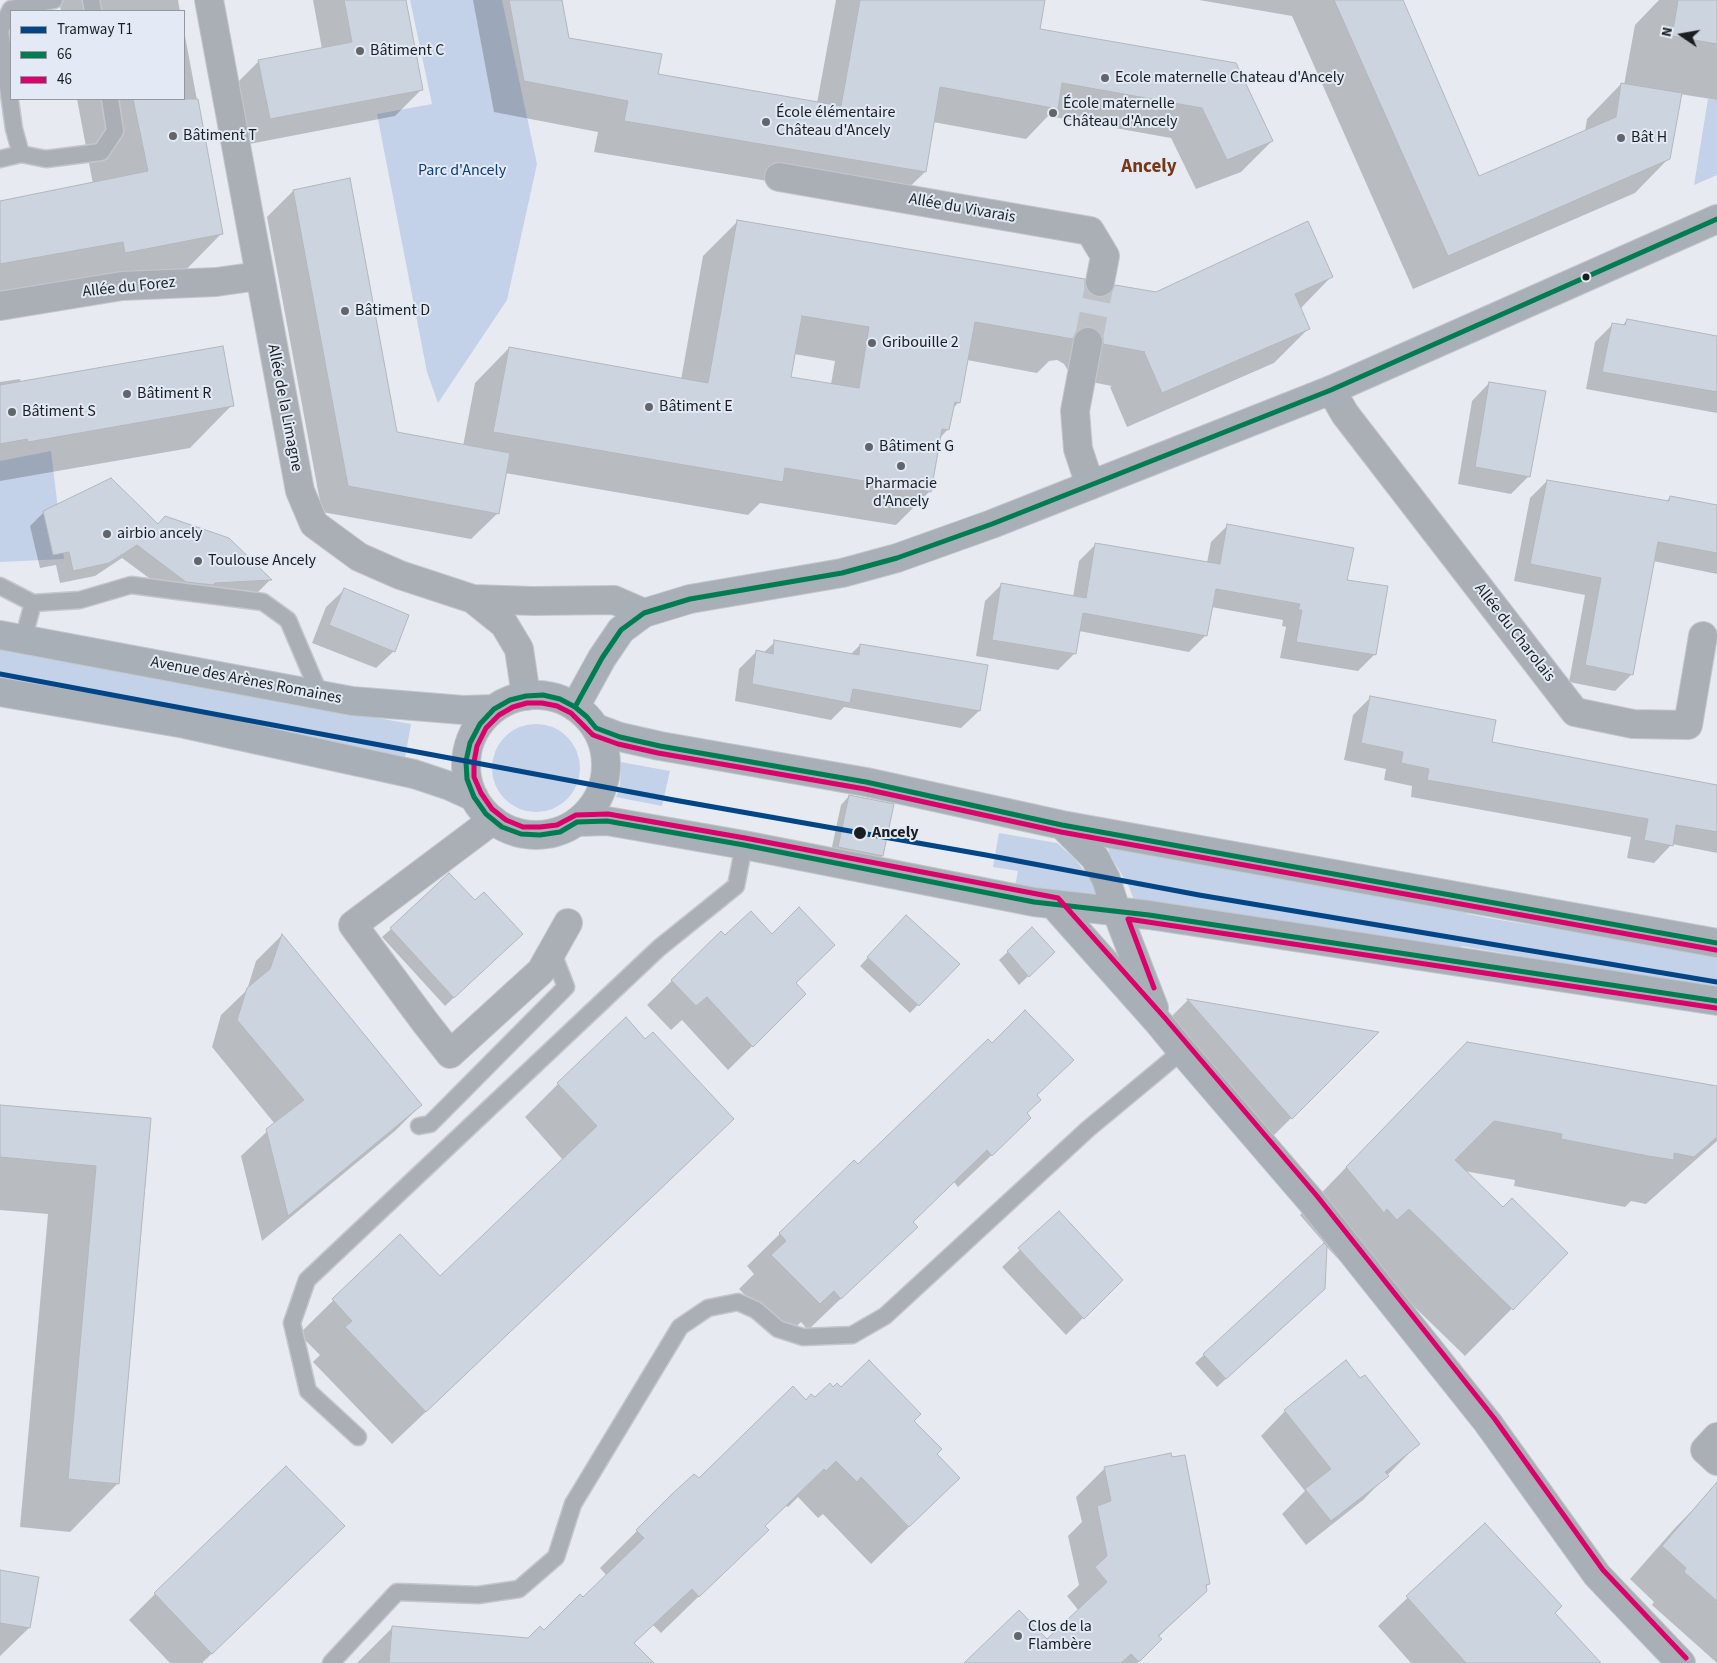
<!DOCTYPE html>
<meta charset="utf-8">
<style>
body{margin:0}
#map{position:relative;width:1717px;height:1663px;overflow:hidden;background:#e7ebf1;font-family:"Source Sans 3",sans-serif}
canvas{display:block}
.legend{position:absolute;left:10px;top:10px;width:175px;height:90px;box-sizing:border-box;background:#e3eaf5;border:1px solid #9398a0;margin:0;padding:6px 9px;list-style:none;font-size:15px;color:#1b1e21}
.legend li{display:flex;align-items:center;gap:10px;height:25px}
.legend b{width:25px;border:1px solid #9398a0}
.north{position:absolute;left:1657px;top:10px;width:50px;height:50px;-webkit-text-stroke:4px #e3eaf5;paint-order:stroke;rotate:282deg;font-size:14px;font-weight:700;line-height:20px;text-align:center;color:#1b1e21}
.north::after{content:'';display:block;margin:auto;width:18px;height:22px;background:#1b1e21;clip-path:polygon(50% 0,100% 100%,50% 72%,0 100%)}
</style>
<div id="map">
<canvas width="1717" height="1663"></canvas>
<ul class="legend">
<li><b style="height:6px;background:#004687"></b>Tramway T1</li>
<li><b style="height:6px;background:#007c52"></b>66</li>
<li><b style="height:6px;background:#dc006b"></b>46</li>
</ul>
<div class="north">N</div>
</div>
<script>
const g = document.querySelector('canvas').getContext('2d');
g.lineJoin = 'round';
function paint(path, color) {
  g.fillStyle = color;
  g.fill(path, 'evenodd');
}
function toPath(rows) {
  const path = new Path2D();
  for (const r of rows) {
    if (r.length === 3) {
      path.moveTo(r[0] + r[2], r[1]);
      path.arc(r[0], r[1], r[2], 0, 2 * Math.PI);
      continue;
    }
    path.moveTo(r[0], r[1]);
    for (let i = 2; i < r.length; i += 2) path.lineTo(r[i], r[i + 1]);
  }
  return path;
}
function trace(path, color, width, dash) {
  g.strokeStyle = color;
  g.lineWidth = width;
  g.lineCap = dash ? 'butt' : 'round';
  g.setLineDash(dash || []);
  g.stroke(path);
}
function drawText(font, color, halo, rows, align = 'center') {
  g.font = font + ' "Source Sans 3",sans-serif';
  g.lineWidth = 4;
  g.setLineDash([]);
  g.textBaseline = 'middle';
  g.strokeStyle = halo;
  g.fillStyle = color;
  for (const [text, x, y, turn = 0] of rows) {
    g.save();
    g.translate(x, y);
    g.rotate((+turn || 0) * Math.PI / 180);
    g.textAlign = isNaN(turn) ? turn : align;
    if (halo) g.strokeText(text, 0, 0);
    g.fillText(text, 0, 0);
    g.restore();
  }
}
paint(toPath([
 [410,0,502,0,537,164,507,300,438,403,427,372,377,114,432,104],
 [1708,99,1717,100,1717,175,1694,185],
 [51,451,64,559,0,562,0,461],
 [0,649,411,724,405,758,0,684],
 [536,768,44],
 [621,762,670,771,662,806,616,797,620,785],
 [999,833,1057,843,1074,858,1094,883,1096,890,1094,896,1015,886,1018,871,993,867],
 [1108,847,1468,909,1467,914,1494,919,1717,955,1717,989,1461,946,1460,950,1134,900,1129,887,1109,853]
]), '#c3d2e8');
paint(toPath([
 [59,0,178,0,180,11,61,11],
 [313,0,404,0,421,90,395,116,244,145,233,87,259,61,322,49],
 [473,0,561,0,568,39,657,75,817,103,836,0,1043,0,1038,30,1272,141,1241,172,1196,189,1171,138,1048,116,1026,139,933,122,925,172,894,202,594,152,598,132,494,112],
 [1199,0,1401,0,1478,178,1585,131,1587,119,1621,84,1624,85,1635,25,1659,0,1717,0,1717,100,1680,94,1669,158,1635,193,1413,289,1292,16],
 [184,31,222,233,174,282,0,303,0,202,93,184,77,99,184,99],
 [293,191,396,434,463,446,475,383,509,348,681,380,703,256,737,222,1084,288,1089,294,1097,299,1104,298,1116,286,1157,293,1332,276,1300,309,1308,329,1274,363,1127,427,1110,387,1112,386,1070,378,1069,372,1064,364,1057,360,1049,361,1037,373,967,360,959,402,953,408,948,429,939,439,930,491,896,525,760,503,748,515,505,473,498,513,471,539,322,512,267,217],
 [794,354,835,361,831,384,790,378],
 [1627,320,1717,337,1717,413,1586,389,1595,342,1612,325,1622,326],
 [20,379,21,383,232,405,190,448,0,481,0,382],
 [1489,383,1529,476,1511,494,1458,484,1472,401],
 [1547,481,1666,502,1670,497,1717,506,1717,574,1653,561,1632,674,1615,691,1569,682,1585,595,1514,581,1530,498],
 [44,512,157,525,228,539,270,580,257,593,172,595,122,558,95,576,60,583,56,565,40,568,30,526],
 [1228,525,1346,581,1375,654,1358,671,1280,658,1286,627,1282,626,1283,620,1211,607,1206,635,1189,652,1079,631,1075,653,1058,670,976,656,985,601,1002,584,1073,597,1079,561,1096,544,1207,563,1211,542],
 [344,590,394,651,376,668,312,643,326,607],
 [775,642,850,655,860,645,987,666,979,711,961,728,844,707,831,720,735,701,739,669,756,652,763,653],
 [1371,697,1490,743,1717,785,1717,853,1672,844,1654,863,1627,858,1631,837,1411,797,1412,786,1384,780,1386,769,1344,760,1353,715],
 [849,796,882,856,873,864,830,856,841,805],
 [475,902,513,942,445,1006,382,937,391,929],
 [898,926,958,964,910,1013,860,966],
 [1032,929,1053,952,1019,985,999,960],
 [721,933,795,983,805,994,728,1070,682,1020,671,1030,647,1005],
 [282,935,421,1105,395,1131,262,1241,241,1156,275,1124,212,1047,221,1015,247,990,256,961],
 [1188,1000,1377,1033,1265,1144,1162,1026],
 [558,1084,699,1152,392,1444,313,1362,320,1355,299,1334,400,1235,440,1277,563,1160,525,1117],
 [1717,1087,1717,1141,1646,1204,1631,1201,1625,1207,1514,1186,1515,1180,1464,1171,1503,1208,1567,1253,1465,1356,1361,1255,1340,1255,1337,1258,1326,1246,1315,1298,1217,1387,1195,1363,1325,1244,1300,1215,1421,1090],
 [1035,1096,1025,1113,997,1150,958,1187,954,1182,912,1222,916,1227,808,1330,801,1322,786,1336,739,1289,754,1274,747,1266,839,1176,858,1166],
 [0,1106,150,1120,118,1483,70,1532,20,1527,48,1214,0,1210],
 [1059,1213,1121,1280,1066,1335,1002,1267],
 [1346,1362,1418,1444,1363,1500,1306,1545,1282,1514,1305,1491,1261,1436,1285,1411],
 [833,1389,841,1389,913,1421,935,1454,959,1478,871,1564,823,1514,818,1518,798,1497,788,1507,786,1506,764,1527,729,1567,661,1633,653,1625,633,1644,632,1663,357,1663,393,1627,528,1639,544,1632,583,1599,607,1576,600,1568,673,1495,699,1479,806,1402,815,1399],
 [1105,1468,1208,1584,1205,1587,1206,1591,1158,1637,1160,1639,1137,1663,966,1663,1047,1641,1079,1611,1067,1596,1079,1585,1068,1536,1082,1522,1076,1497],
 [1717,1485,1717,1663,1652,1605,1654,1602,1630,1579,1675,1528],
 [1485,1524,1553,1613,1599,1663,1411,1663,1378,1626],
 [317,1552,202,1663,170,1663,129,1620,155,1594],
 [0,1571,29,1628,0,1656]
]), '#0003');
const building = toPath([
 [344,0,406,0,423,90,270,119,258,60,352,42,344,0],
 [509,0,562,0,569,38,662,54,658,74,841,106,860,0,1045,0,1040,29,1236,63,1273,141,1227,160,1202,108,1062,83,1058,109,940,87,926,172,624,121,628,101,524,81,509,0],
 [1334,0,1403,0,1479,176,1616,117,1621,83,1682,93,1670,159,1448,256,1334,0],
 [1678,0,1717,0,1717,44,1672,36,1678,0],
 [133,99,198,99,223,234,125,253,123,242,0,264,0,201,148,171,133,99],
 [350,178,397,432,510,453,499,514,348,486,293,190,350,178],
 [737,220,1085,279,1085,288,1089,293,1098,297,1106,297,1111,293,1115,285,1156,292,1308,221,1333,277,1295,294,1310,329,1162,393,1144,352,1145,352,1103,344,1103,337,1099,331,1091,327,1082,327,1076,332,1073,339,975,322,960,403,955,402,949,430,942,429,931,492,785,468,783,482,493,432,509,347,708,383,737,220],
 [802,316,869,327,859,388,791,377,802,316],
 [1627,319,1717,336,1717,392,1602,372,1612,323,1625,325,1627,319],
 [223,346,234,406,28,442,27,439,0,444,0,385,223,346],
 [1489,382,1546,391,1530,477,1475,467,1489,382],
 [111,478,158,524,165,516,229,538,272,580,215,583,213,585,186,582,137,545,109,563,73,571,69,552,53,555,43,511,111,478],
 [1547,480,1669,501,1670,496,1717,505,1717,553,1658,542,1633,675,1585,665,1601,578,1530,564,1547,480],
 [1227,524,1354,548,1347,580,1388,586,1376,655,1296,642,1302,610,1298,610,1300,604,1216,589,1207,636,1083,613,1076,654,992,640,1001,583,1086,598,1095,543,1220,564,1227,524],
 [344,588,409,615,395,652,329,625,344,588],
 [774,640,859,655,860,644,988,665,980,711,853,689,850,703,752,684,756,650,773,654,774,640],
 [1370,696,1496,720,1492,742,1717,785,1717,832,1676,825,1673,846,1644,840,1648,819,1427,780,1429,769,1401,763,1403,752,1361,743,1370,696],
 [849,795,894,804,883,856,838,847,849,795],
 [449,873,475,900,484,892,523,934,454,998,390,928,449,873],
 [799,907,835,945,796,983,806,994,753,1047,707,997,696,1006,671,980,721,931,725,935,751,911,772,934,799,907],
 [906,915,960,964,919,1006,867,957,906,915],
 [1032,927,1055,952,1029,977,1007,951,1032,927],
 [282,934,422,1105,288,1216,266,1129,304,1100,237,1020,247,988,270,969,282,934],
 [1187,999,1379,1032,1292,1119,1187,999],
 [1025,1010,1074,1060,1037,1095,1041,1100,1027,1113,1031,1118,992,1156,987,1150,913,1222,918,1227,841,1299,834,1291,820,1304,771,1255,786,1241,779,1233,854,1160,858,1164,988,1039,992,1043,1025,1010],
 [626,1017,645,1039,653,1032,734,1119,426,1412,345,1327,352,1321,332,1299,400,1234,440,1276,597,1126,557,1083,626,1017],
 [1467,1042,1717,1086,1717,1137,1694,1157,1674,1153,1674,1160,1648,1156,1561,1139,1562,1134,1494,1121,1455,1160,1503,1207,1512,1198,1568,1253,1513,1310,1409,1209,1397,1220,1387,1209,1384,1213,1346,1167,1467,1042],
 [0,1105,151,1118,119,1484,68,1479,96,1166,0,1157,0,1105],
 [1059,1211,1123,1280,1084,1319,1018,1248,1059,1211],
 [1324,1243,1327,1246,1325,1289,1226,1379,1203,1354,1324,1243],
 [869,1360,921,1414,914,1421,942,1449,937,1454,960,1478,909,1527,861,1477,857,1482,836,1461,826,1471,824,1469,765,1526,769,1530,699,1597,692,1589,634,1643,654,1663,389,1663,392,1626,528,1638,540,1626,544,1630,580,1594,583,1597,644,1538,636,1530,672,1494,694,1474,699,1478,793,1386,806,1400,811,1394,815,1397,830,1383,833,1387,837,1383,841,1387,869,1360],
 [1346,1360,1360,1378,1365,1375,1420,1444,1385,1472,1389,1476,1331,1521,1305,1489,1331,1469,1284,1410,1346,1360],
 [1171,1453,1172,1457,1185,1455,1210,1584,1206,1585,1207,1591,1158,1636,1162,1639,1139,1662,1131,1654,1121,1663,964,1663,1019,1610,1047,1639,1107,1582,1095,1567,1107,1556,1097,1506,1111,1501,1104,1467,1171,1453],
 [286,1466,345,1526,212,1654,154,1593,286,1466],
 [1717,1482,1717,1601,1684,1572,1686,1568,1662,1546,1717,1482],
 [1485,1523,1562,1606,1555,1613,1601,1663,1466,1663,1406,1596,1485,1523],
 [0,1570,39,1577,30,1628,0,1623,0,1570]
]);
paint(building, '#ccd4e0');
trace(building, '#b3b7bb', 1);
trace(toPath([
 [1088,342,1100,282]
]), '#bec2c7', 28, [28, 14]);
const lane = toPath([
 [91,0,93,11],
 [21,154,14,129,0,30,11,9,54,0],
 [0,159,21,154,46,159,101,152,115,131,110,99],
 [0,586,33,603,80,600,131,585,263,602,288,620,320,695],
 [23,640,33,603],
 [419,1126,430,1124,566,987,552,951],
 [358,1437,308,1391,292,1323,307,1280,659,948,736,886,744,845],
 [331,1663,397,1592,478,1595,519,1589,556,1557,573,1504,680,1327,708,1308,738,1302,756,1310,778,1329,803,1337,852,1335,885,1316,1088,1129,1182,1051]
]);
const street = toPath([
 [209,0,300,491,314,524,359,557,400,575,473,599,504,624,519,649,526,696],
 [779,177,1090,231,1105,256,1100,282],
 [0,306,122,286,216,282,259,276],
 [1088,342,1075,411,1078,449,1090,485],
 [1331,390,1345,414,1575,712,1633,724,1688,725,1703,636],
 [473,599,533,601,614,600,644,613],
 [493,820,353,925,425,1022,450,1054,541,971,568,923],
 [1717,1437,1705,1450,1717,1461]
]);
const secondary = toPath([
 [0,635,352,701,463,710,494,709],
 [0,692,185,724,414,774,450,786,474,797],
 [536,765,70],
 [575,707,602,658,621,630,644,613,690,599,842,573,897,558,992,524,1331,390,1717,219],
 [596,728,620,737,660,746,866,782,1062,825,1717,943],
 [577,822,607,821,744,845,1034,902,1149,915,1717,1001],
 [1062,825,1095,858,1106,879,1116,910,1154,1008],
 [1053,904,1159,1023,1182,1051,1311,1201,1488,1423,1597,1575,1681,1663]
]);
trace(lane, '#c3c6cb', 19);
trace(street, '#c3c6cb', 30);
trace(secondary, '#c3c6cb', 30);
trace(lane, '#aaafb6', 16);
trace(street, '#aaafb6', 28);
trace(secondary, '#a8afb6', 28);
trace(toPath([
 [575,707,602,658,621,630,644,613,690,599,842,573,897,558,992,524,1331,390,1717,219],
 [1717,943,1062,825,866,782,660,746,620,737,596,728,587,717,575,707,560,699,543,695,526,696,510,700,494,709,480,724,470,743,466,761,467,779,474,797,486,814,502,827,521,834,540,835,560,832,577,822,607,821,744,845,1034,902,1149,915,1717,1001]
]), '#007c52', 5);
trace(toPath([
 [1154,988,1128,919,1716,1008],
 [1686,1658,1603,1570,1494,1418,1317,1196,1165,1018,1058,898,745,838,608,814,576,815,557,825,540,827,523,827,506,820,492,809,481,793,474,777,474,762,477,746,486,728,499,715,513,707,527,703,542,703,557,706,571,713,593,735,618,744,658,753,865,789,1061,832,1716,950]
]), '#dc006b', 5);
trace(toPath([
 [0,674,674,800,986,855,1199,895,1717,982]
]), '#004687', 5);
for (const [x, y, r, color] of [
 [360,51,5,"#62666a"],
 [1105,78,5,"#62666a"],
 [1053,113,5,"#62666a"],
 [766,122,5,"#62666a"],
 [173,136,5,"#62666a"],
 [1621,138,5,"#62666a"],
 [1586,277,4.5,"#1b1e21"],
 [345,311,5,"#62666a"],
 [872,343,5,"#62666a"],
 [127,394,5,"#62666a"],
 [649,407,5,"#62666a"],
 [12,412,5,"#62666a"],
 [869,447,5,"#62666a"],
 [901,466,5,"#62666a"],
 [107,534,5,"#62666a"],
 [198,561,5,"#62666a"],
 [860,833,7,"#1b1e21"],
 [1018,1636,5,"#62666a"]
]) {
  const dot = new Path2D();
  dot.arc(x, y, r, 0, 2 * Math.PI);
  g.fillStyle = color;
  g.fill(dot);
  trace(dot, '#e3eaf5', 2);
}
drawText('16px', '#1b1e21', '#e3eaf5', [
 ["Bâtiment C",370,51],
 ["Ecole maternelle Chateau d'Ancely",1115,78],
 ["École maternelle",1063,104],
 ["Château d'Ancely",1063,122],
 ["École élémentaire",776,113],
 ["Château d'Ancely",776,131],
 ["Bâtiment T",183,136],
 ["Bât H",1631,138],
 ["Bâtiment D",355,311],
 ["Gribouille 2",882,343],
 ["Bâtiment R",137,394],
 ["Bâtiment E",659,407],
 ["Bâtiment S",22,412],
 ["Bâtiment G",879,447],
 ["Pharmacie",901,484,"center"],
 ["d'Ancely",901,502,"center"],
 ["airbio ancely",117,534],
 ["Toulouse Ancely",208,561],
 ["Clos de la",1028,1627],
 ["Flambère",1028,1645]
], 'left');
drawText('16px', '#0b3c77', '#e3eaf5', [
 ["Parc d'Ancely",462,171]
]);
drawText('16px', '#1b1e21', '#e3eaf5', [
 ["Allée du Vivarais",962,209,10],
 ["Allée du Forez",129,288,-6],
 ["Allée de la Limagne",284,408,79],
 ["Allée du Charolais",1514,633,52],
 ["Avenue des Arènes Romaines",246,681,11]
]);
drawText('bold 16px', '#1b1e21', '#e3eaf5', [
 ["Ancely",872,833]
], 'left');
drawText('bold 19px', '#773715', '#e3eaf5', [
 ["Ancely",1149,168]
]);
</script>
